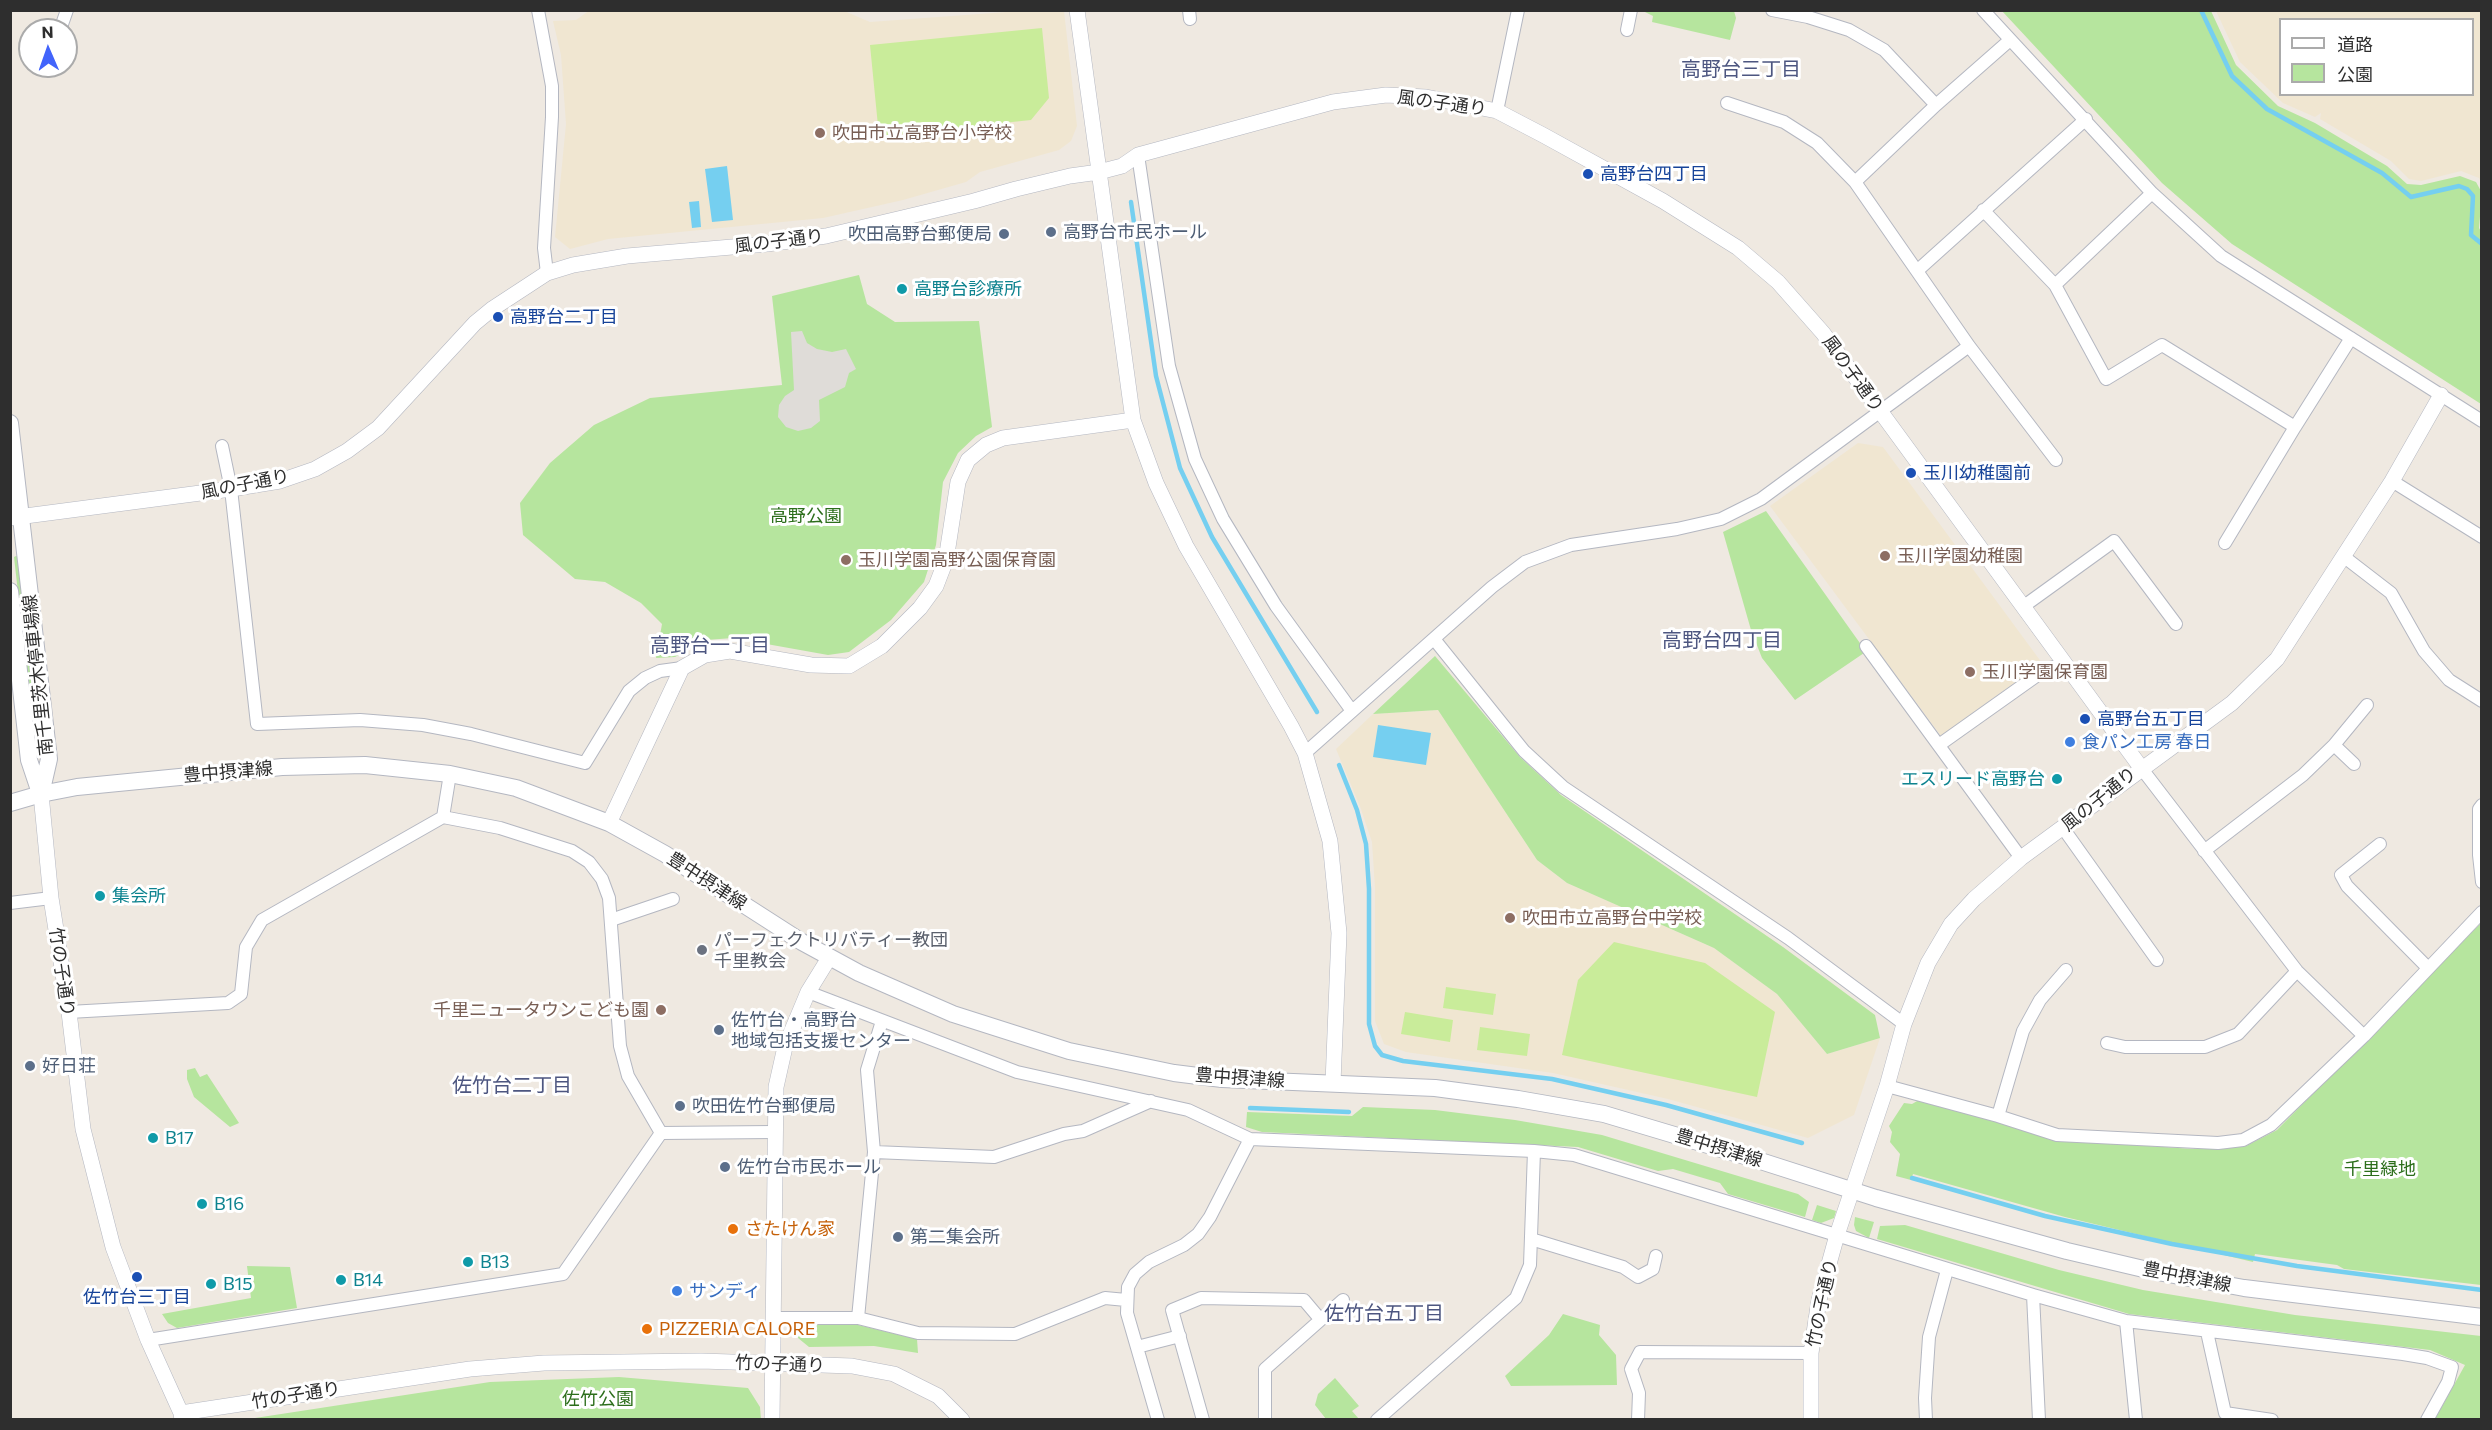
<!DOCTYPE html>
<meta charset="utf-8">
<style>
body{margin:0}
#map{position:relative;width:2492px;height:1430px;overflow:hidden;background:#efe9e1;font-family:Commissioner,"Noto Sans JP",sans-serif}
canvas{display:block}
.frame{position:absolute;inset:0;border:12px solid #2e2e2e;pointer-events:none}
.legend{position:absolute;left:2279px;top:18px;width:195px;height:78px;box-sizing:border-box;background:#fff;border:2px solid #ababab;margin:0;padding:8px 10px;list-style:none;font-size:18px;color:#2e2e2e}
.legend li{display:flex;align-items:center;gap:12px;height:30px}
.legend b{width:30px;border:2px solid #ababab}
.north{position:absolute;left:18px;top:18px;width:60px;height:60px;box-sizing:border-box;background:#fff;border:2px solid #ababab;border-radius:50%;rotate:358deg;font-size:16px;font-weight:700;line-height:24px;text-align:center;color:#2e2e2e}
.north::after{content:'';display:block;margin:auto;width:21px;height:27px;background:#4264fb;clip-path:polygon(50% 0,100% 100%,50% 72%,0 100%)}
</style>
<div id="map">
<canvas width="2492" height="1430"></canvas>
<div class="frame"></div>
<ul class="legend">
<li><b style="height:8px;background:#fff"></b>道路</li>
<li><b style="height:16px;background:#b6e59e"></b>公園</li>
</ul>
<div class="north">N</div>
</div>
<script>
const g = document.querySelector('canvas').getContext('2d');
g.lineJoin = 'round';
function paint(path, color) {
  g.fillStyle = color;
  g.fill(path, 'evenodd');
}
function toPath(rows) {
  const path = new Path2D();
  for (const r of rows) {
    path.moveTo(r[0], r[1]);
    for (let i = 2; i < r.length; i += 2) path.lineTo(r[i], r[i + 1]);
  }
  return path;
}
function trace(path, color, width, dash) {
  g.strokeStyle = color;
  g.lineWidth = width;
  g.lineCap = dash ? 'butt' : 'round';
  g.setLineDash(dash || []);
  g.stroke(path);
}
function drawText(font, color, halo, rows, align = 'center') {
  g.font = font + ' Commissioner,"Noto Sans JP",sans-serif';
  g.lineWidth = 6;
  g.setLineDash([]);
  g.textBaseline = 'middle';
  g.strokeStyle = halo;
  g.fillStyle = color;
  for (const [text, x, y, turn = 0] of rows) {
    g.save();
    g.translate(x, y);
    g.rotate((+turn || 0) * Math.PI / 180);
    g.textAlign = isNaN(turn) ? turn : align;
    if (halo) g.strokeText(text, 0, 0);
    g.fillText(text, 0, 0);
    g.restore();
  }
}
paint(toPath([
 [590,10,842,10,870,22,1020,11,1064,11,1077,126,1071,141,1059,150,980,172,966,182,903,200,823,218,608,239,570,249,555,237,566,124,561,55,553,21,576,20],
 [2216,11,2481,11,2481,182,2479,178,2461,171,2421,181,2409,179,2391,161,2320,119,2321,113,2315,117,2283,103,2240,62],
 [2280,20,2472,20,2472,94,2280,94],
 [1858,443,1883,447,2042,663,1941,736,1770,506],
 [1438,710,1537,860,1567,883,1714,948,1777,994,1827,1054,1880,1038,1854,1115,1808,1138,1668,1099,1553,1073,1406,1052,1384,1044,1375,1021,1375,888,1372,842,1361,809,1336,749,1373,714]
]), '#f0e6d1');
paint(toPath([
 [1643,11,1734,11,1736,18,1730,40,1652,22,1653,16],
 [2002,11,2211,11,2236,65,2278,106,2315,123,2387,166,2407,184,2421,185,2460,176,2476,182,2482,193,2479,228,2482,233,2481,404,2232,244,2162,183],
 [859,275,867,304,895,322,979,321,992,427,976,436,958,453,943,482,936,545,924,582,891,620,849,652,828,655,733,638,706,640,675,657,656,658,662,624,641,603,605,582,575,579,523,535,520,503,550,463,594,425,650,398,782,385,772,296],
 [1766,511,1862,646,1864,653,1795,700,1762,658,1751,630,1723,532],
 [16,556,19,557,36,702,32,716,14,557],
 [1435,656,1520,757,1561,795,1783,947,1875,1015,1880,1038,1827,1054,1777,994,1714,948,1567,883,1537,860,1438,710,1373,714],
 [2481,923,2481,1285,2344,1269,2337,1265,2255,1254,2253,1262,2065,1217,1913,1174,1911,1180,1896,1176,1900,1154,1890,1142,1892,1132,1889,1126,1904,1103,1912,1104,1919,1100,1995,1119,2060,1140,2193,1149,2246,1146,2277,1130],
 [195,1068,200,1077,207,1074,239,1123,230,1127,194,1097,187,1079,187,1070],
 [1363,1107,1435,1110,1515,1120,1602,1135,1798,1194,1809,1202,1805,1217,1728,1194,1720,1183,1673,1169,1658,1171,1578,1147,1262,1132,1246,1127,1247,1112,1352,1116],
 [1817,1205,1836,1211,1834,1218,1821,1223,1812,1220],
 [1855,1217,1874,1222,1869,1238,1856,1231,1854,1225],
 [1905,1225,2059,1270,2143,1290,2295,1315,2481,1336,2481,1419,2435,1419,2465,1365,2430,1350,2129,1314,1877,1239,1880,1226],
 [247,1266,290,1267,297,1308,177,1328,168,1323,162,1314,251,1298],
 [1563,1314,1600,1325,1599,1335,1616,1355,1617,1385,1511,1386,1505,1376,1549,1335],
 [796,1324,854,1324,917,1339,918,1353,874,1346,809,1347,798,1338],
 [619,1377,748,1388,760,1407,761,1420,242,1420,490,1382],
 [1335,1378,1359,1406,1352,1411,1359,1419,1326,1419,1315,1405,1318,1394]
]), '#b6e59e');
paint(toPath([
 [1042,28,1049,98,1031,120,879,136,870,45],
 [1614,942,1705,963,1775,1012,1757,1097,1562,1055,1578,980],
 [1446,987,1496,994,1493,1015,1443,1008],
 [1405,1012,1453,1020,1450,1042,1401,1034],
 [1480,1027,1530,1034,1527,1056,1477,1050]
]), '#c9ec9a');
paint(toPath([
 [802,331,807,343,817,349,832,352,846,349,856,369,849,373,845,387,819,400,820,421,811,428,798,431,786,427,778,417,779,405,785,396,794,390,791,332]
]), '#dfdcd8');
paint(toPath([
 [727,166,733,220,712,222,705,169],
 [699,201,701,227,692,228,689,202],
 [1378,725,1431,733,1426,765,1373,757]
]), '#75cff0');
trace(toPath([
 [2201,10,2232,76,2267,109,2382,173,2411,197,2459,186,2467,189,2473,196,2471,235,2482,244],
 [1131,202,1156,376,1180,468,1212,537,1317,712],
 [1339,765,1357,810,1366,844,1369,889,1369,1024,1375,1046,1382,1055,1403,1061,1552,1079,1666,1105,1802,1143],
 [1250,1108,1349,1112],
 [1912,1178,2045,1216,2172,1244,2297,1266,2482,1290]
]), '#75cff0', 4.5);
const minor = toPath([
 [538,10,552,86,552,117,544,248,547,273],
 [1189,10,1190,19],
 [1772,10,1808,17,1849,30,1884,50,1936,105],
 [1983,10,2152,193,2221,256,2482,421],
 [60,30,67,10],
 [1627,30,1631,10],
 [2010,40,1936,105,1855,182,1969,346,2056,460],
 [1727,103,1784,122,1817,143,1855,182],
 [1497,111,1518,10],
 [1138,155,1169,366,1195,459,1223,519,1276,606,1352,711],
 [2152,193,2055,285,2106,379,2162,345,2295,427,2351,338],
 [1983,210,2055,285],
 [1918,270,2086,119],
 [222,446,231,489,257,724,360,720,423,725,471,734,585,763,629,691,645,678,660,671,682,668],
 [2392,481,2482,537],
 [2225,543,2295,427],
 [2343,556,2391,593,2424,651,2449,680,2482,701],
 [2024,606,2114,541,2176,624],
 [1434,639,1524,751,1563,787,1788,938,1904,1024],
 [1866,646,2021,858],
 [1939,745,2046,669,2066,664],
 [2334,745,2354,764],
 [1305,753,1492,587,1525,562,1571,545,1677,529,1721,519,1761,499,1969,346],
 [2142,769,2297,971,2364,1036],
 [2482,805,2479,809,2479,855,2482,882],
 [443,817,450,774],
 [2063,828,2157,960],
 [2380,844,2341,875,2347,886,2428,968],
 [2204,851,2303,775,2334,745,2367,705],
 [10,903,51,898],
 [611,920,673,899],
 [808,992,1017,1072,1188,1110,1250,1139,1534,1151,1574,1155,2033,1295],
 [69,1012,228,1003,241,994,246,947,262,920,443,817,500,828,572,851,589,862,602,879,609,898,620,1046,628,1076,661,1133],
 [2107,1043,2125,1047,2205,1047,2238,1034,2297,971],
 [1887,1086,1998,1116,2057,1135,2218,1143,2243,1140,2271,1125,2364,1036,2482,912],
 [1998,1116,2023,1031,2040,1000,2066,970],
 [661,1133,774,1132],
 [874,1152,994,1157,1064,1134,1083,1131,1151,1101],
 [1531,1239,1623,1267,1638,1277,1653,1269,1656,1256],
 [773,1318,858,1318,918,1333,1015,1334,1105,1298,1126,1300],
 [858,1318,874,1152,867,1070,882,1021],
 [2126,1321,2136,1420],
 [2207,1332,2225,1413,2272,1420],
 [148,1340,563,1274,661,1133],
 [1137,1347,1180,1336],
 [1158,1420,1127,1313,1128,1287,1135,1274,1149,1262,1184,1245,1198,1234,1210,1217,1250,1139],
 [1203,1420,1172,1310,1201,1298,1304,1300,1320,1319],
 [1265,1420,1265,1369,1343,1300],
 [1377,1420,1516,1298,1530,1265,1534,1151],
 [1638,1420,1639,1393,1631,1369,1640,1352,1811,1353],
 [1926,1420,1925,1398,1929,1337,1947,1270],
 [2039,1420,2033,1295,2126,1321,2403,1354,2427,1358,2452,1367,2448,1382,2427,1420]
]);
const tertiary = toPath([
 [1077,10,1133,420,1156,483,1186,546,1291,726,1305,753,1330,841,1339,933,1333,1083],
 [10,518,231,489,280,481,315,469,347,451,378,428,475,323,492,309,547,273,573,265,627,256,767,244,826,236,974,201,1016,189,1070,176,1099,172,1122,166,1138,155,1333,102,1386,95,1426,97,1497,111,1543,135,1663,201,1738,248,1778,282,1823,333,2142,769],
 [41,794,51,898,69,1012,83,1129,113,1247,148,1340,181,1413,182,1420],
 [609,823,682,668,705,655,730,651,811,665,849,666,882,646,920,608,936,586,946,560,958,482,968,460,986,445,1003,438,1133,420],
 [181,1413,470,1369,544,1363,701,1361,852,1366,894,1374,938,1396,962,1420],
 [772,1420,776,1087,785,1047,808,992,829,958],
 [1811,1420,1811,1353,1819,1300,1837,1235,1887,1086,1904,1024,1928,963,1951,924,1974,899,2021,858,2232,703,2277,659,2392,481,2441,395]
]);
const secondary = toPath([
 [10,423,49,759,41,794],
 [10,591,29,760,40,793],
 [10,803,41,794,77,787,282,767,365,765,450,774,516,788,609,823,665,854,802,942,859,973,953,1014,1069,1051,1174,1073,1222,1079,1435,1088,1518,1099,1604,1114,1748,1157,1876,1198,2067,1251,2152,1271,2244,1288,2482,1317]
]);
trace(minor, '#b4b7c1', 14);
trace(tertiary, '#b4b7c1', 16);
trace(secondary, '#b4b7c1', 18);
trace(minor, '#fff', 12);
trace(tertiary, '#fff', 15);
trace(secondary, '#fff', 16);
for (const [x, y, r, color] of [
 [820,133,6,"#8d6e63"],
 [1588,174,6,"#1a4fb4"],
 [1051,232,6,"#5c6f8a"],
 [1004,234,6,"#5c6f8a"],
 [902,289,6,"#0f9aa8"],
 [498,317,6,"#1a4fb4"],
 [1911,473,6,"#1a4fb4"],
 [1885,556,6,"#8d6e63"],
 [846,560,6,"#8d6e63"],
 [1970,672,6,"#8d6e63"],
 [2085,719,6,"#1a4fb4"],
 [2070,742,6,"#3f7fe0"],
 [2057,779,6,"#0f9aa8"],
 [100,896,6,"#0f9aa8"],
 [1510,918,6,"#8d6e63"],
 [702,950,6,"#6b7280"],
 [661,1010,6,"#8d6e63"],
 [719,1030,6,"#5c6f8a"],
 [30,1066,6,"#5c6f8a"],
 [680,1106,6,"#5c6f8a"],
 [153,1138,6,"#0f9aa8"],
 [725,1167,6,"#5c6f8a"],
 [202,1204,6,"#0f9aa8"],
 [733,1229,6,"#e8710a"],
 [898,1237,6,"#5c6f8a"],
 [468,1262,6,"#0f9aa8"],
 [137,1277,6,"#1a4fb4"],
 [341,1280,6,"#0f9aa8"],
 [211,1284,6,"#0f9aa8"],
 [677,1291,6,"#3f7fe0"],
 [647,1329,6,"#e8710a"]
]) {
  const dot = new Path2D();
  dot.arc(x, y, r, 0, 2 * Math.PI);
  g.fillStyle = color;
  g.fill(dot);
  trace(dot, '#fff', 2);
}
drawText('18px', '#2e2e2e', '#fff', [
 ["風の子通り",1442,103,8],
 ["風の子通り",779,241,-7],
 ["風の子通り",1853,374,54],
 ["風の子通り",245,484,-11],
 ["南千里茨木停車場線",38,675,-96],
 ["豊中摂津線",228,772,-5],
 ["風の子通り",2099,799,-39],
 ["豊中摂津線",707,881,33],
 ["竹の子通り",62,972,82],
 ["豊中摂津線",1240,1078,4],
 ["豊中摂津線",1719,1148,17],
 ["豊中摂津線",2187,1277,11],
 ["竹の子通り",1822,1303,-78],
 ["竹の子通り",780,1364,2],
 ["竹の子通り",296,1395,-9]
]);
drawText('18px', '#785e54', '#fff', [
 ["吹田市立高野台小学校",832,133],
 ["玉川学園幼稚園",1897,556],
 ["玉川学園高野公園保育園",858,560],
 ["玉川学園保育園",1982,672],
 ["吹田市立高野台中学校",1522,918],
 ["千里ニュータウンこども園",649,1010,"right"]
], 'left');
drawText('18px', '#164399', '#fff', [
 ["高野台四丁目",1600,174],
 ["高野台二丁目",510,317],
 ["玉川幼稚園前",1923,473],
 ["高野台五丁目",2097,719],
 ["佐竹台三丁目",137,1297,"center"]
], 'left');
drawText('18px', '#4e5e75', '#fff', [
 ["高野台市民ホール",1063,232],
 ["吹田高野台郵便局",992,234,"right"],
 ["佐竹台・高野台",731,1020],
 ["地域包括支援センター",731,1041],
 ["好日荘",42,1066],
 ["吹田佐竹台郵便局",692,1106],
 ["佐竹台市民ホール",737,1167],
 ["第二集会所",910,1237]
], 'left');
drawText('18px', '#0d838f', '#fff', [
 ["高野台診療所",914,289],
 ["エスリード高野台",2045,779,"right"],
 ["集会所",112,896],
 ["B17",165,1138],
 ["B16",214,1204],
 ["B13",480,1262],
 ["B14",353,1280],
 ["B15",223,1284]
], 'left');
drawText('18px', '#2c6e1b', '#fff', [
 ["高野公園",806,516],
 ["千里緑地",2380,1169],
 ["佐竹公園",598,1399]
]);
drawText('18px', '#366cbe', '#fff', [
 ["食パン工房 春日",2082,742],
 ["サンディ",689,1291]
], 'left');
drawText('18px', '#5b616d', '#fff', [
 ["パーフェクトリバティー教団",714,940],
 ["千里教会",714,961]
], 'left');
drawText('18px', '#c56008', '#fff', [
 ["さたけん家",745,1229],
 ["PIZZERIA CALORE",659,1329]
], 'left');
drawText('20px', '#4d5680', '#fff', [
 ["高野台三丁目",1741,69],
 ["高野台四丁目",1722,640],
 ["高野台一丁目",710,645],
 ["佐竹台二丁目",512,1085],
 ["佐竹台五丁目",1384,1313]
]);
</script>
